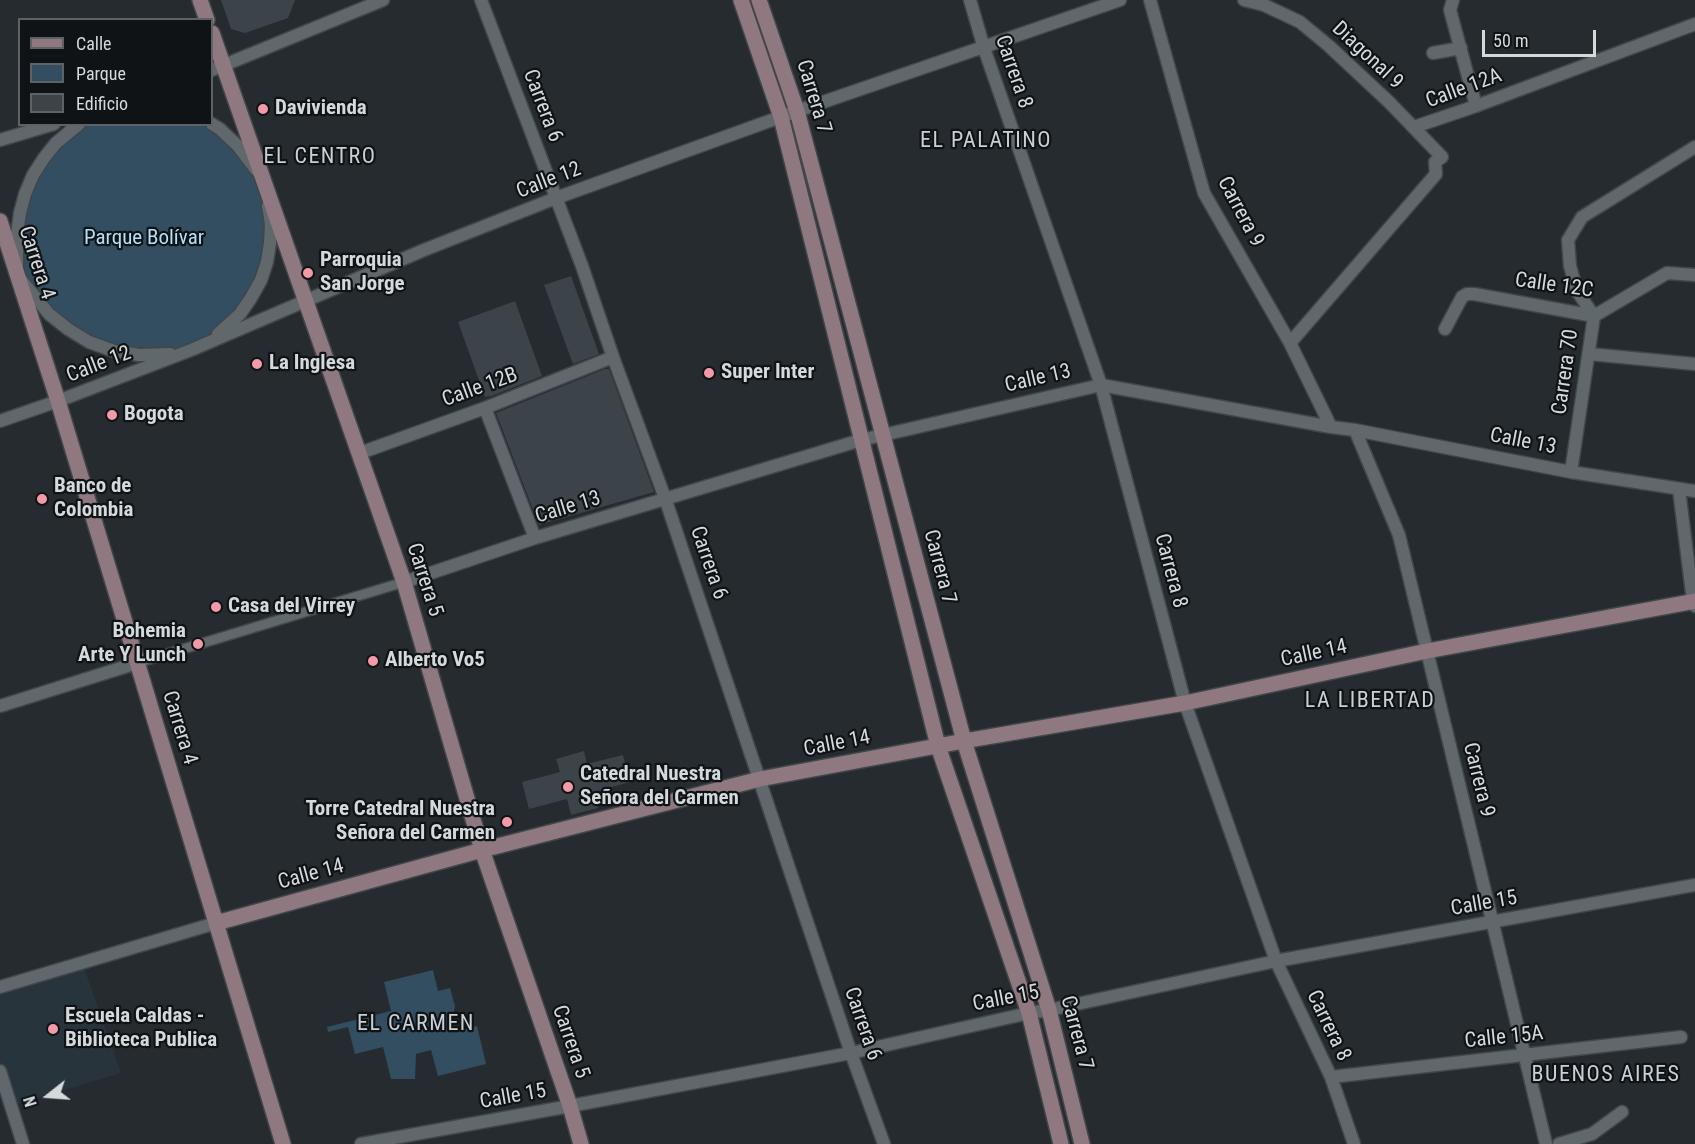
<!DOCTYPE html>
<meta charset="utf-8">
<style>
body{margin:0}
#map{position:relative;width:1695px;height:1144px;overflow:hidden;background:#252b2f;font-family:"Roboto Condensed",sans-serif}
canvas{display:block}
.legend{position:absolute;left:18px;top:18px;width:195px;height:108px;box-sizing:border-box;background:#101315;border:2px solid #5e6264;margin:0;padding:8px 10px;list-style:none;font-size:18px;color:#d4d9db}
.legend li{display:flex;align-items:center;gap:12px;height:30px}
.legend b{width:30px;border:2px solid #5e6264}
.north{position:absolute;left:18px;top:1066px;width:60px;height:60px;-webkit-text-stroke:4px #101315;paint-order:stroke;rotate:253deg;font-size:16px;font-weight:700;line-height:24px;text-align:center;color:#d4d9db}
.north::after{content:'';display:block;margin:auto;width:21px;height:27px;background:#d4d9db;clip-path:polygon(50% 0,100% 100%,50% 72%,0 100%)}
.scale{position:absolute;left:1482px;top:30px;width:114px;height:27px;box-sizing:border-box;border:3px solid #d4d9db;border-top:0;padding-left:8px;font-size:18px;line-height:21px;white-space:nowrap;color:#d4d9db;-webkit-text-stroke:4px #101315;paint-order:stroke}
</style>
<div id="map">
<canvas width="1695" height="1144"></canvas>
<ul class="legend">
<li><b style="height:8px;background:#8f7880"></b>Calle</li>
<li><b style="height:16px;background:#324e60"></b>Parque</li>
<li><b style="height:16px;background:#3d4449"></b>Edificio</li>
</ul>
<div class="north">N</div>
<div class="scale">50 m</div>
</div>
<script>
const g = document.querySelector('canvas').getContext('2d');
g.lineJoin = 'round';
function paint(path, color) {
  g.fillStyle = color;
  g.fill(path, 'evenodd');
}
function toPath(rows) {
  const path = new Path2D();
  for (const r of rows) {
    path.moveTo(r[0], r[1]);
    for (let i = 2; i < r.length; i += 2) path.lineTo(r[i], r[i + 1]);
  }
  return path;
}
function trace(path, color, width, dash) {
  g.strokeStyle = color;
  g.lineWidth = width;
  g.lineCap = dash ? 'butt' : 'round';
  g.setLineDash(dash || []);
  g.stroke(path);
}
function drawText(font, color, halo, rows, align = 'center') {
  g.font = font + ' "Roboto Condensed",sans-serif';
  g.lineWidth = 4.5;
  g.setLineDash([]);
  g.textBaseline = 'middle';
  g.strokeStyle = halo;
  g.fillStyle = color;
  for (const [text, x, y, turn = 0] of rows) {
    g.save();
    g.translate(x, y);
    g.rotate((+turn || 0) * Math.PI / 180);
    g.textAlign = isNaN(turn) ? turn : align;
    if (halo) g.strokeText(text, 0, 0);
    g.fillText(text, 0, 0);
    g.restore();
  }
}
paint(toPath([
 [82,962,121,1073,11,1106,0,1071,0,987]
]), '#28343c');
paint(toPath([
 [212,124,266,187,267,262,225,329,191,350,139,355,68,329,18,275,17,234,33,175,79,125],
 [433,970,438,991,450,988,455,1006,452,1020,455,1032,477,1026,486,1064,438,1076,431,1050,416,1054,415,1079,391,1079,383,1047,355,1054,348,1027,328,1032,327,1027,391,1011,384,982]
]), '#324e60');
paint(toPath([
 [221,0,295,0,288,18,245,33,231,29],
 [571,276,599,354,573,364,544,285],
 [515,301,542,376,489,397,489,396,485,397,458,322],
 [605,369,609,369,654,492,539,525,496,413],
 [584,751,587,764,623,755,630,782,594,792,598,808,571,815,567,799,529,809,522,782,560,772,556,759]
]), '#3d4449');
const pedestrian = toPath([
 [137,663,404,582]
]);
const minor = toPath([
 [481,0,582,266,613,357,665,498,851,1053,884,1144],
 [970,0,984,48,1101,385,1185,703,1276,961,1331,1077,1354,1144],
 [1150,0,1204,193,1290,343,1331,427],
 [1244,0,1264,5,1300,22,1329,46,1389,102,1442,157,1435,162,1436,174,1290,343],
 [1453,0,1450,10,1476,106],
 [1433,53,1461,48],
 [212,70,383,0],
 [212,124,220,129,238,146,256,170],
 [1414,127,1476,106,1695,24],
 [0,140,54,124],
 [17,265,17,234,20,213,25,194,33,175,44,158,56,143,79,124],
 [22,281,49,314,68,329,89,342,114,351,139,355,170,354],
 [1445,329,1462,297,1467,294,1474,294,1594,316,1667,273,1695,275],
 [218,334,240,314,251,298,261,280,267,262,270,243,271,224,268,206],
 [1589,354,1695,364],
 [485,408,535,538],
 [0,421,58,401,191,350,424,250,556,198,797,111,1120,0],
 [1355,430,1399,535,1546,1144],
 [360,453,485,408,613,357],
 [1571,472,1594,316,1577,291,1570,266,1568,240,1582,217,1695,147],
 [1679,490,1693,601,1695,606],
 [404,582,535,538,861,440,1101,385,1331,427,1355,430,1571,472,1695,491],
 [0,706,137,663],
 [0,987,216,923],
 [0,1071,23,1144],
 [1331,1077,1681,1037],
 [361,1144,570,1106,851,1053,1029,1013,1049,1010,1276,961,1695,885],
 [1559,1144,1592,1134,1622,1112]
]);
const secondary = toPath([
 [200,0,207,20],
 [741,0,781,117,938,746,1029,1013,1061,1144],
 [759,0,797,111,964,741,1049,1010,1082,1144],
 [212,33,404,582,482,850,570,1106,581,1144],
 [0,221,58,401,283,1144],
 [216,923,482,850,760,779,964,741,1185,703,1427,651,1695,601]
]);
trace(pedestrian, '#41464a', 12);
trace(minor, '#41464a', 15);
trace(secondary, '#41464a', 18);
trace(pedestrian, '#60686c', 9);
trace(minor, '#60686c', 12);
trace(secondary, '#8f7880', 15);
for (const [x, y, r, color] of [
 [263,109,6,"#f39aa8"],
 [308,273,6,"#f39aa8"],
 [257,364,6,"#f39aa8"],
 [709,373,6,"#f39aa8"],
 [112,415,6,"#f39aa8"],
 [42,499,6,"#f39aa8"],
 [216,607,6,"#f39aa8"],
 [198,644,6,"#f39aa8"],
 [373,661,6,"#f39aa8"],
 [568,787,6,"#f39aa8"],
 [507,822,6,"#f39aa8"],
 [53,1029,6,"#f39aa8"]
]) {
  const dot = new Path2D();
  dot.arc(x, y, r, 0, 2 * Math.PI);
  g.fillStyle = color;
  g.fill(dot);
  trace(dot, '#101315', 2);
}
drawText('21px', '#d4d9db', '#101315', [
 ["Diagonal 9",1367,56,43],
 ["Carrera 8",1013,72,71],
 ["Calle 12A",1464,89,-20],
 ["Carrera 7",813,97,73],
 ["Carrera 6",542,106,69],
 ["Calle 12",549,181,-21],
 ["Carrera 9",1240,212,62],
 ["Carrera 4",36,263,72],
 ["Calle 12C",1554,286,8],
 ["Calle 12",99,365,-21],
 ["Carrera 70",1566,372,-82],
 ["Calle 13",1038,379,-13],
 ["Calle 12B",480,388,-20],
 ["Calle 13",1523,442,11],
 ["Calle 13",568,508,-17],
 ["Carrera 6",708,563,71],
 ["Carrera 7",939,567,75],
 ["Carrera 8",1170,571,75],
 ["Carrera 5",424,580,72],
 ["Calle 14",1314,654,-12],
 ["Carrera 4",179,728,73],
 ["Calle 14",837,744,-11],
 ["Carrera 9",1478,780,76],
 ["Calle 14",311,875,-15],
 ["Calle 15",1484,904,-10],
 ["Calle 15",1006,999,-11],
 ["Carrera 6",862,1024,71],
 ["Carrera 8",1328,1026,64],
 ["Carrera 7",1076,1033,75],
 ["Calle 15A",1504,1038,-6],
 ["Carrera 5",570,1042,71],
 ["Calle 15",513,1097,-10]
]);
drawText('bold 21px', '#d4d9db', '#101315', [
 ["Davivienda",275,109],
 ["Parroquia",320,261],
 ["San Jorge",320,285],
 ["La Inglesa",269,364],
 ["Super Inter",721,373],
 ["Bogota",124,415],
 ["Banco de",54,487],
 ["Colombia",54,511],
 ["Casa del Virrey",228,607],
 ["Bohemia",186,632,"right"],
 ["Arte Y Lunch",186,656,"right"],
 ["Alberto Vo5",385,661],
 ["Catedral Nuestra",580,775],
 ["Señora del Carmen",580,799],
 ["Torre Catedral Nuestra",495,810,"right"],
 ["Señora del Carmen",495,834,"right"],
 ["Escuela Caldas -",65,1017],
 ["Biblioteca Publica",65,1041]
], 'left');
drawText('21px', '#b4defa', '#101315', [
 ["Parque Bolívar",144,239]
]);
g.letterSpacing = '1.5px';
drawText('22px', '#c8d0d6', '#101315', [
 ["EL PALATINO",986,141],
 ["EL CENTRO",320,157],
 ["LA LIBERTAD",1370,701],
 ["EL CARMEN",416,1024],
 ["BUENOS AIRES",1606,1075]
]);
g.letterSpacing = '0px';
</script>
